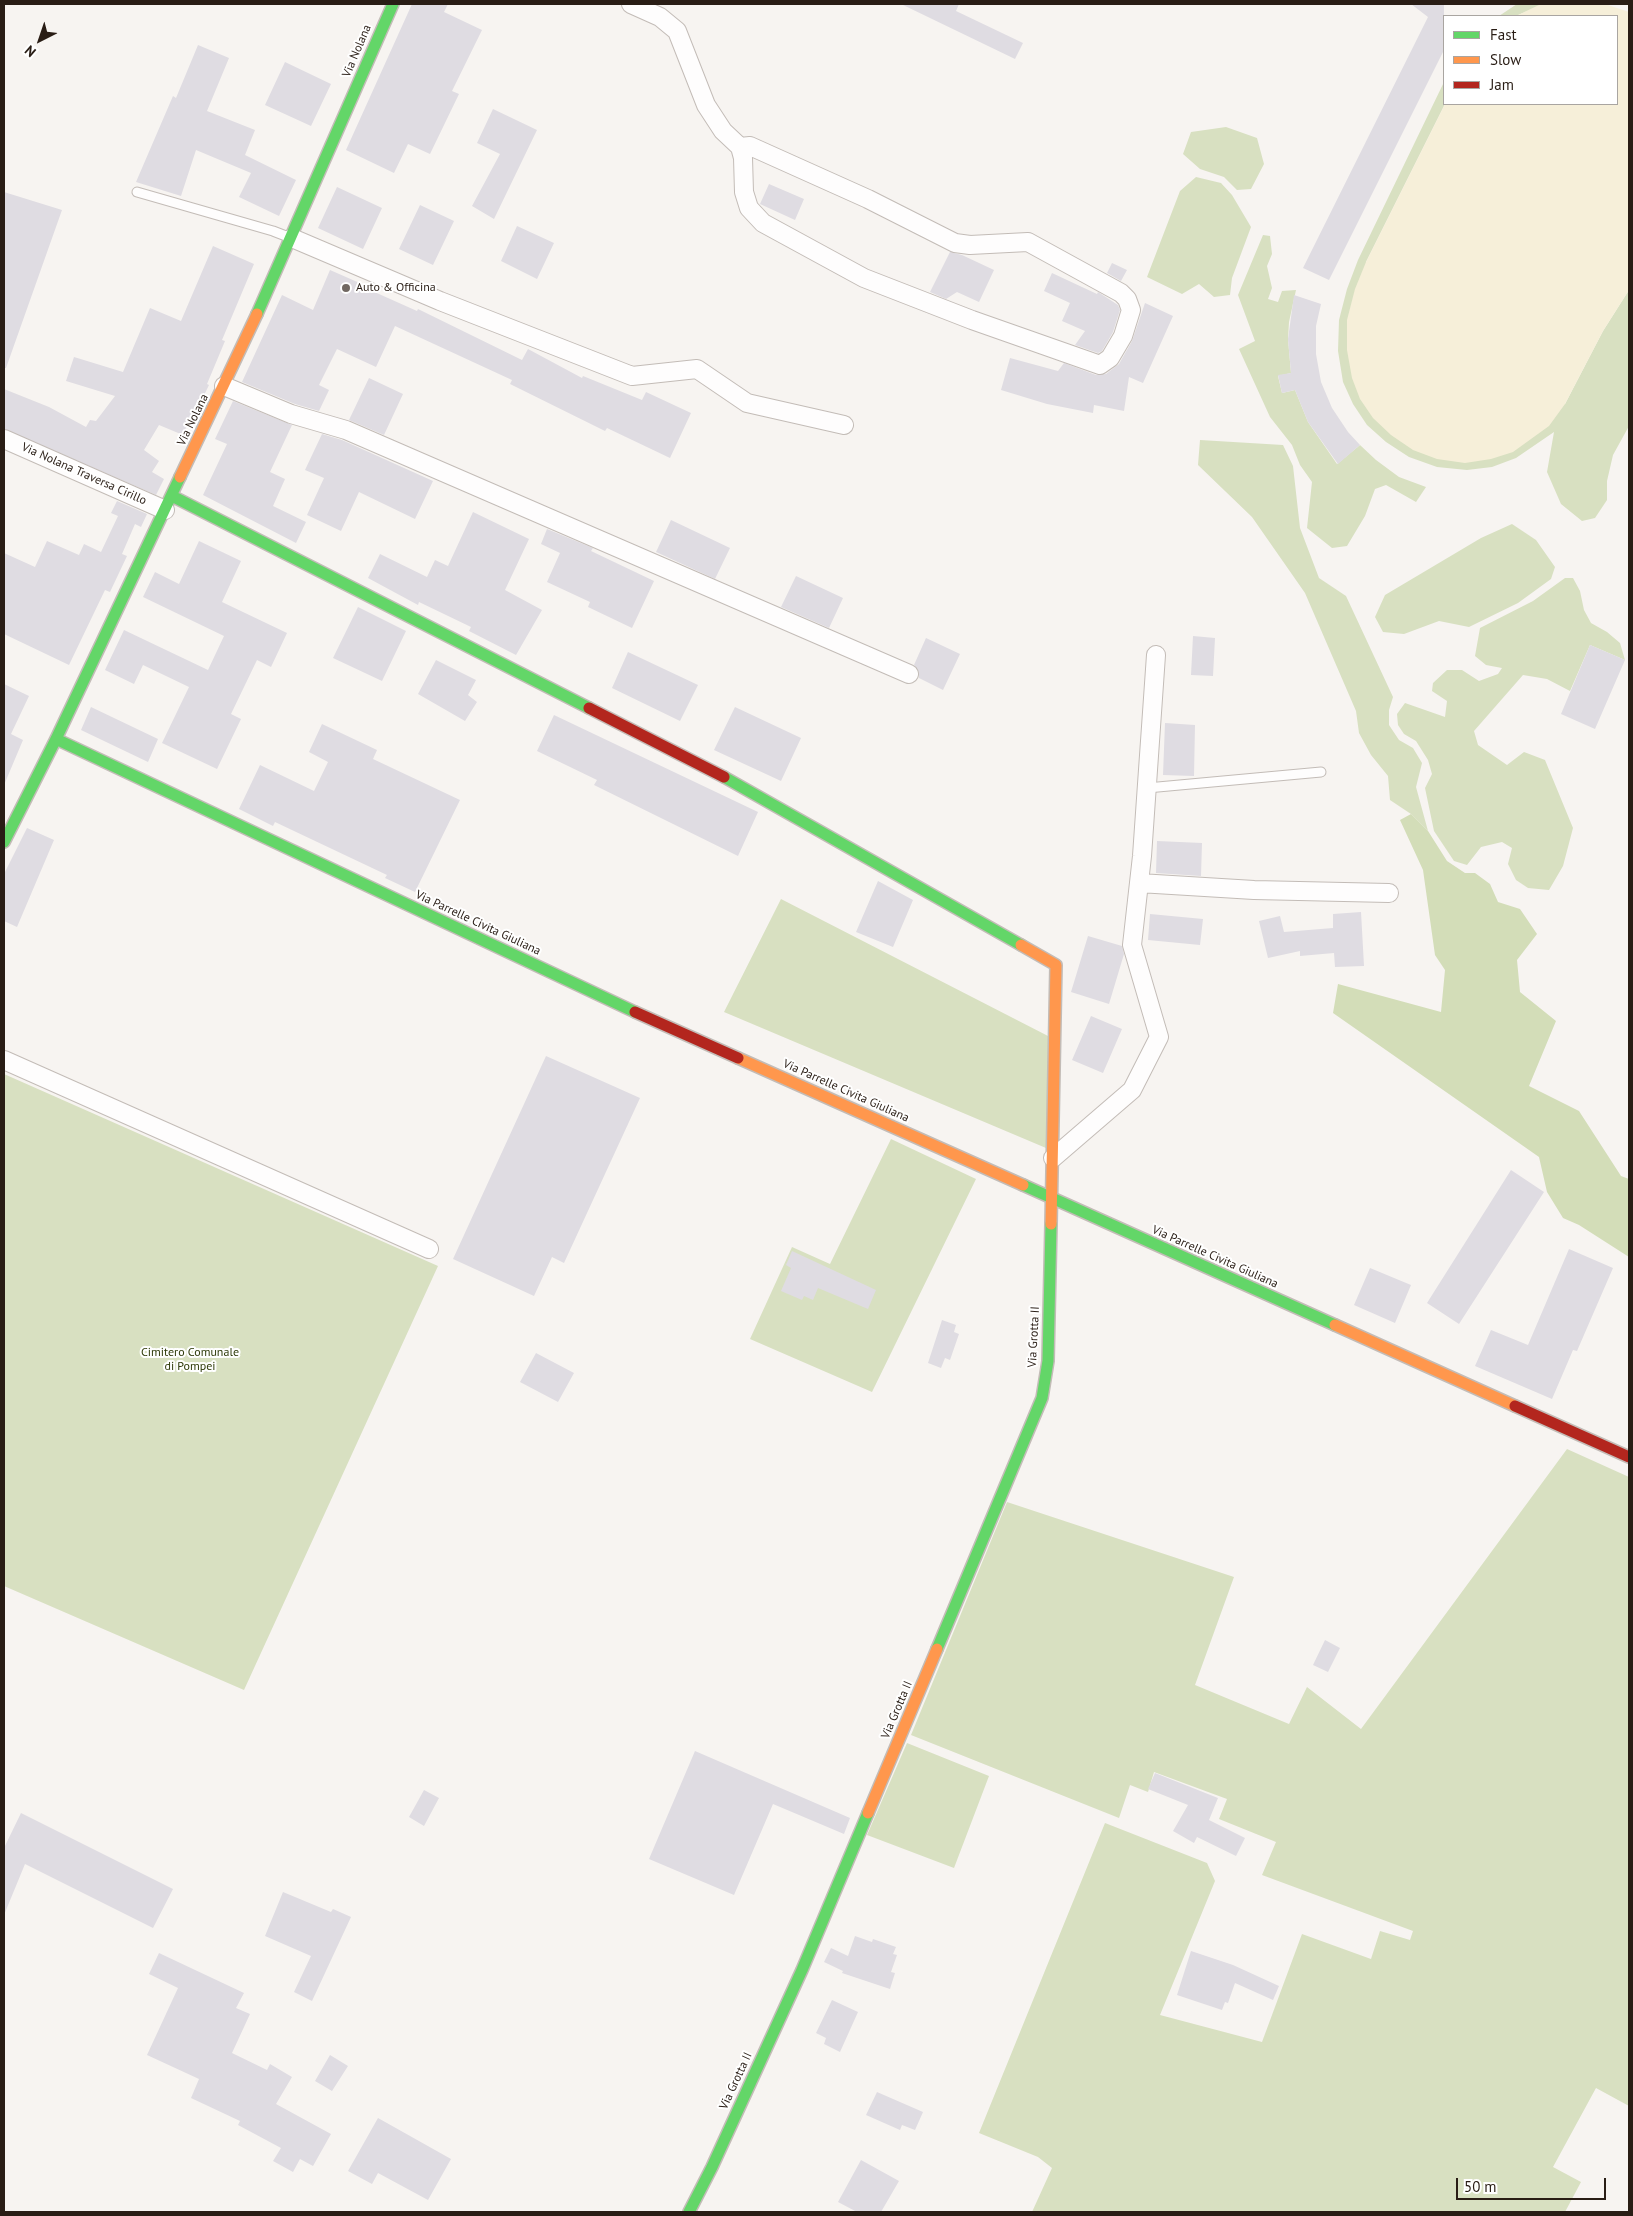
<!DOCTYPE html>
<style>
body{margin:0}
#map{position:relative;width:1633px;height:2216px;overflow:hidden;background:#f7f4f1;font-family:"PT Sans",sans-serif}
canvas{display:block}
.frame{position:absolute;inset:0;border:5px solid #291d15;pointer-events:none}
.legend{position:absolute;left:1443px;top:15px;width:175px;height:90px;box-sizing:border-box;background:#fff;border:1px solid #a9a5a1;margin:0;padding:6px 9px;list-style:none;font-size:15px;color:#291d15}
.legend li{display:flex;align-items:center;gap:10px;height:25px}
.legend b{width:25px;border:1px solid #a9a5a1}
.north{position:absolute;left:15px;top:15px;width:50px;height:50px;-webkit-text-stroke:4px #fff;paint-order:stroke;rotate:221deg;font-size:14px;font-weight:700;line-height:20px;text-align:center;color:#291d15}
.north::after{content:'';display:block;margin:auto;width:18px;height:22px;background:#291d15;clip-path:polygon(50% 0,100% 100%,50% 72%,0 100%)}
.scale{position:absolute;left:1456px;top:2178px;width:150px;height:22px;box-sizing:border-box;border:2px solid #291d15;border-top:0;padding-left:6px;font-size:15px;line-height:18px;white-space:nowrap;color:#291d15;-webkit-text-stroke:4px #fff;paint-order:stroke}
</style>
<div id="map">
<canvas width="1633" height="2216"></canvas>
<div class="frame"></div>
<ul class="legend">
<li><b style="height:6px;background:#63d668"></b>Fast</li>
<li><b style="height:6px;background:#ff974d"></b>Slow</li>
<li><b style="height:6px;background:#b3261e"></b>Jam</li>
</ul>
<div class="north">N</div>
<div class="scale">50 m</div>
</div>
<script>
const g = document.querySelector('canvas').getContext('2d');
g.lineJoin = 'round';
function paint(path, color) {
  g.fillStyle = color;
  g.fill(path, 'evenodd');
}
function toPath(rows) {
  const path = new Path2D();
  for (const r of rows) {
    path.moveTo(r[0], r[1]);
    for (let i = 2; i < r.length; i += 2) path.lineTo(r[i], r[i + 1]);
  }
  return path;
}
function trace(path, color, width, dash) {
  g.strokeStyle = color;
  g.lineWidth = width;
  g.lineCap = dash ? 'butt' : 'round';
  g.setLineDash(dash || []);
  g.stroke(path);
}
function drawText(font, color, halo, rows, align = 'center') {
  g.font = font + ' "PT Sans",sans-serif';
  g.lineWidth = 4;
  g.setLineDash([]);
  g.textBaseline = 'middle';
  g.strokeStyle = halo;
  g.fillStyle = color;
  for (const [text, x, y, turn = 0] of rows) {
    g.save();
    g.translate(x, y);
    g.rotate((+turn || 0) * Math.PI / 180);
    g.textAlign = isNaN(turn) ? turn : align;
    if (halo) g.strokeText(text, 0, 0);
    g.fillText(text, 0, 0);
    g.restore();
  }
}
paint(toPath([
 [1517,4,1544,4,1516,16,1499,16],
 [1444,82,1445,104,1366,262,1565,404,1603,331,1629,290,1629,426,1613,455,1607,481,1607,500,1595,518,1582,521,1561,504,1547,472,1554,432,1516,458,1492,467,1467,470,1437,467,1409,457,1386,442,1367,425,1353,404,1343,382,1338,351,1339,320,1347,289,1358,260],
 [1226,127,1257,138,1264,164,1251,189,1237,190,1224,177,1200,169,1183,154,1191,132],
 [1196,177,1221,183,1232,195,1251,227,1232,278,1230,295,1214,297,1199,284,1182,294,1147,277,1180,191],
 [1263,235,1270,236,1272,254,1267,266,1272,288,1268,299,1278,302,1282,291,1296,290,1289,322,1288,339,1291,373,1278,376,1282,393,1295,390,1308,422,1337,464,1360,445,1376,460,1399,477,1426,487,1416,502,1386,485,1375,489,1365,516,1347,546,1332,548,1307,528,1312,482,1300,465,1292,445,1270,417,1239,349,1255,341,1238,295],
 [1200,440,1283,445,1293,466,1300,528,1319,578,1346,596,1393,697,1389,710,1389,725,1399,740,1413,748,1422,763,1416,787,1428,831,1411,814,1390,800,1388,776,1371,755,1359,733,1356,711,1305,593,1252,517,1198,465],
 [1512,524,1536,540,1555,567,1551,579,1518,603,1469,627,1439,621,1404,634,1383,632,1375,617,1385,595,1481,538],
 [1565,578,1573,578,1580,591,1584,610,1591,623,1607,632,1620,643,1625,660,1590,645,1570,691,1547,679,1523,675,1474,731,1478,745,1507,765,1524,752,1545,760,1573,828,1563,866,1549,890,1528,888,1516,880,1508,864,1512,848,1502,842,1481,847,1467,865,1454,861,1434,831,1425,788,1432,774,1428,760,1416,741,1404,734,1398,725,1397,714,1405,703,1445,717,1447,701,1432,691,1433,683,1447,670,1462,670,1479,681,1498,674,1502,668,1486,665,1475,656,1480,628,1533,601],
 [781,899,1050,1037,1046,1148,724,1012],
 [4,1074,438,1266,244,1690,4,1586],
 [891,1139,976,1179,872,1392,750,1339,792,1247,830,1264],
 [1567,1449,1629,1477,1629,2106,1596,2088,1553,2167,1581,2182,1565,2212,1032,2212,1052,2168,1038,2157,979,2133,1105,1823,1207,1863,1215,1881,1160,2015,1262,2042,1302,1934,1371,1959,1380,1931,1410,1940,1413,1931,1262,1875,1276,1842,1219,1819,1227,1799,1154,1772,1148,1792,1130,1785,1119,1818,911,1735,1007,1502,1234,1577,1195,1685,1289,1724,1307,1687,1361,1729],
 [907,1743,989,1776,954,1868,867,1835]
]), '#d8e0c1');
paint(toPath([
 [1411,814,1428,831,1447,861,1465,873,1475,873,1490,884,1498,902,1520,909,1537,934,1517,960,1520,992,1556,1021,1529,1086,1579,1111,1621,1176,1629,1179,1629,1257,1579,1225,1563,1218,1547,1192,1539,1157,1333,1013,1338,984,1441,1012,1445,970,1435,955,1423,870,1400,820]
]), '#d3ddb8');
paint(toPath([
 [1541,4,1605,4,1629,12,1629,290,1603,331,1565,404,1549,426,1513,452,1491,459,1465,463,1437,459,1413,450,1391,435,1373,418,1360,399,1352,378,1347,350,1347,320,1355,289,1366,262,1445,104,1617,104,1617,16,1516,16]
]), '#f6efd9');
paint(toPath([
 [412,4,448,4,444,12,482,30,452,91,459,94,430,154,408,144,394,173,346,150],
 [901,4,959,4,956,11,1023,43,1015,59],
 [1411,4,1444,4,1444,50,1329,280,1303,268,1428,17],
 [198,45,229,58,207,111,255,130,245,155,296,180,279,216,239,197,251,173,196,150,181,196,136,182,173,96,176,98],
 [285,62,331,84,311,126,265,105],
 [493,109,537,130,494,219,472,206,500,154,477,143],
 [769,184,804,199,795,220,760,204],
 [337,187,382,208,363,249,318,228],
 [4,192,62,210,6,368,4,368],
 [420,205,454,221,433,265,399,249],
 [517,226,554,243,537,279,501,261],
 [213,246,254,264,222,340,225,341,207,384,209,385,189,426,187,426,183,435,159,425,144,450,159,461,152,472,164,479,156,495,4,429,4,389,49,407,86,427,90,420,96,421,115,396,66,381,74,357,123,372,150,308,181,321],
 [950,252,962,255,994,270,979,302,957,292,946,299,930,292],
 [1112,263,1127,270,1121,281,1107,273],
 [330,270,371,288,370,290,417,311,418,309,522,360,528,349,582,378,583,376,642,400,646,392,691,413,670,458,607,428,605,431,510,384,512,380,395,326,376,367,337,349,319,385,329,390,319,411,295,404,242,382,282,295,313,310],
 [1052,273,1097,294,1098,292,1118,305,1120,310,1113,332,1102,351,1098,353,1075,345,1085,331,1062,321,1070,303,1044,291],
 [1294,295,1321,304,1316,326,1316,354,1321,382,1332,408,1348,432,1360,445,1338,464,1308,422,1295,390,1282,393,1278,375,1291,373,1288,339],
 [1145,303,1173,316,1143,383,1129,377,1124,411,1094,405,1093,413,1047,404,1001,390,1010,358,1058,371,1064,363,1096,375,1106,374,1119,364,1132,341],
 [369,378,403,394,384,435,349,420],
 [233,401,292,425,270,472,285,479,273,506,306,522,296,543,203,495,227,444,215,439],
 [322,434,342,440,433,481,415,519,359,492,341,531,307,515,324,478,305,470],
 [117,501,147,514,141,527,135,524,122,554,127,556,110,592,105,590,69,665,4,634,4,553,35,567,47,541,79,555,84,544,101,552,118,516,111,513],
 [473,512,529,539,505,590,542,610,516,655,469,631,471,627,419,602,418,605,368,578,380,554,427,577,435,560,448,566],
 [671,520,730,548,715,579,656,552],
 [547,529,593,548,591,551,654,581,632,628,588,607,590,602,547,582,560,553,541,544],
 [199,541,241,561,222,602,287,633,271,667,257,660,231,714,241,719,217,769,162,743,189,687,143,665,134,684,105,670,124,630,208,670,224,636,143,597,155,572,179,584],
 [796,576,843,598,829,628,781,607],
 [358,607,406,631,382,681,333,658],
 [1193,636,1215,638,1213,676,1191,675],
 [926,638,960,654,943,690,919,678,919,672,914,665],
 [1590,645,1625,660,1595,729,1561,714],
 [628,652,698,685,680,721,612,688],
 [436,660,476,680,468,695,477,702,465,721,418,694],
 [4,684,29,696,11,734,23,740,4,785],
 [91,707,158,739,148,762,81,730],
 [735,707,801,738,781,781,714,750],
 [554,715,758,812,738,856,594,785,597,780,537,751],
 [1165,723,1195,725,1194,776,1163,775],
 [322,724,377,750,373,759,460,800,415,892,385,878,387,875,275,822,273,826,239,809,260,765,314,791,328,762,309,752],
 [27,828,54,840,17,927,4,921,4,874],
 [1157,841,1202,843,1201,876,1156,873],
 [878,881,913,900,893,947,856,932],
 [1361,912,1364,966,1335,967,1334,953,1300,956,1300,951,1268,958,1259,921,1280,916,1284,932,1333,928,1333,914],
 [1150,914,1203,919,1200,945,1148,940],
 [1088,936,1122,946,1124,954,1109,1004,1071,992],
 [1091,1016,1122,1029,1103,1073,1072,1060],
 [546,1056,640,1098,564,1263,552,1257,534,1296,453,1259],
 [1511,1170,1544,1192,1459,1324,1427,1303],
 [1569,1249,1613,1268,1577,1351,1573,1350,1552,1399,1475,1366,1491,1330,1528,1345],
 [792,1251,876,1290,868,1309,818,1288,813,1300,804,1296,802,1300,781,1291,791,1268,786,1265],
 [1370,1268,1411,1285,1395,1323,1354,1305],
 [942,1320,956,1325,954,1332,959,1334,950,1360,945,1358,941,1368,928,1363],
 [536,1353,574,1373,558,1402,520,1382],
 [1325,1640,1340,1648,1328,1672,1313,1665],
 [695,1751,850,1818,844,1834,773,1804,734,1895,649,1859],
 [1155,1773,1218,1798,1209,1820,1245,1838,1236,1856,1197,1837,1194,1843,1173,1831,1188,1805,1148,1789],
 [424,1790,439,1798,424,1826,409,1817],
 [21,1813,173,1889,153,1928,25,1864,4,1915,4,1848],
 [283,1892,331,1912,333,1909,351,1917,312,2001,294,1992,311,1956,265,1936],
 [855,1936,872,1942,873,1939,896,1947,893,1954,897,1955,891,1972,895,1973,890,1989,842,1973,843,1971,824,1962,831,1948,848,1956],
 [1191,1951,1233,1965,1279,1986,1273,2000,1235,1983,1228,2003,1225,2002,1222,2010,1177,1995],
 [159,1953,244,1993,236,2008,250,2014,232,2053,267,2070,270,2064,292,2077,276,2104,331,2134,313,2166,300,2159,293,2172,273,2161,281,2148,238,2125,240,2121,191,2098,199,2079,147,2055,178,1988,149,1974],
 [832,2000,858,2012,840,2052,824,2044,826,2038,816,2033],
 [330,2055,348,2066,332,2091,315,2081],
 [877,2092,923,2112,915,2130,902,2125,900,2130,866,2115],
 [378,2118,451,2159,428,2200,378,2173,372,2184,348,2171],
 [861,2160,899,2181,881,2212,857,2212,838,2202]
]), '#dfdce2');
const lane = toPath([
 [137,192,273,231,291,238],
 [1147,788,1321,772]
]);
const street = toPath([
 [631,4,660,17,677,31,706,105,723,131,740,147,743,158,744,192,749,208,763,223,864,278,972,320,1100,365,1110,358,1123,336,1131,310,1127,299,1121,293,1028,242,970,245,955,243,868,199,750,146,740,147],
 [292,238,440,301,632,376,697,369,747,403,844,425],
 [224,386,291,414,346,430,909,674],
 [4,439,165,510],
 [1139,883,1254,890,1389,893],
 [4,1060,429,1249],
 [1053,1158,1132,1090,1159,1037,1132,945,1142,856,1156,655]
]);
const fast = toPath([
 [257,314,393,4],
 [172,496,589,708],
 [56,739,635,1012],
 [724,777,1021,945],
 [4,842,56,739,180,477],
 [1023,1185,1335,1325],
 [937,1649,1042,1398,1048,1361,1051,1224],
 [689,2212,712,2167,802,1970,868,1813]
]);
const slow = toPath([
 [180,477,257,314],
 [1021,945,1056,965,1051,1224],
 [738,1058,1023,1185],
 [1335,1325,1515,1406],
 [868,1813,937,1649]
]);
const jam = toPath([
 [589,708,724,777],
 [635,1012,738,1058],
 [1515,1406,1629,1457]
]);
trace(lane, '#c3bcb7', 11);
trace(street, '#c3bcb7', 20);
trace(fast, '#c3bcb7', 14);
trace(slow, '#c3bcb7', 14);
trace(jam, '#c3bcb7', 14);
trace(lane, '#fefdfd', 9);
trace(street, '#fefdfd', 18);
trace(fast, '#63d668', 11);
trace(slow, '#ff974d', 11);
trace(jam, '#b3261e', 11);
for (const [x, y, r, color] of [
 [346,288,5,"#716862"]
]) {
  const dot = new Path2D();
  dot.arc(x, y, r, 0, 2 * Math.PI);
  g.fillStyle = color;
  g.fill(dot);
  trace(dot, '#fff', 2);
}
drawText('12px', '#291d15', '#fff', [
 ["Via Nolana",357,51,-67],
 ["Via Nolana",193,420,-64],
 ["Via Nolana Traversa Cirillo",84,474,24],
 ["Via Parrelle Civita Giuliana",478,923,25],
 ["Via Parrelle Civita Giuliana",846,1091,24],
 ["Via Parrelle Civita Giuliana",1215,1257,24],
 ["Via Grotta II",1034,1337,-87],
 ["Via Grotta II",897,1710,-67],
 ["Via Grotta II",736,2081,-65]
]);
drawText('12px', '#291d15', '#fff', [
 ["Auto & Officina",356,288]
], 'left');
drawText('12px', '#2e3a09', '#fff', [
 ["Cimitero Comunale",190,1353],
 ["di Pompei",190,1367]
]);
</script>
